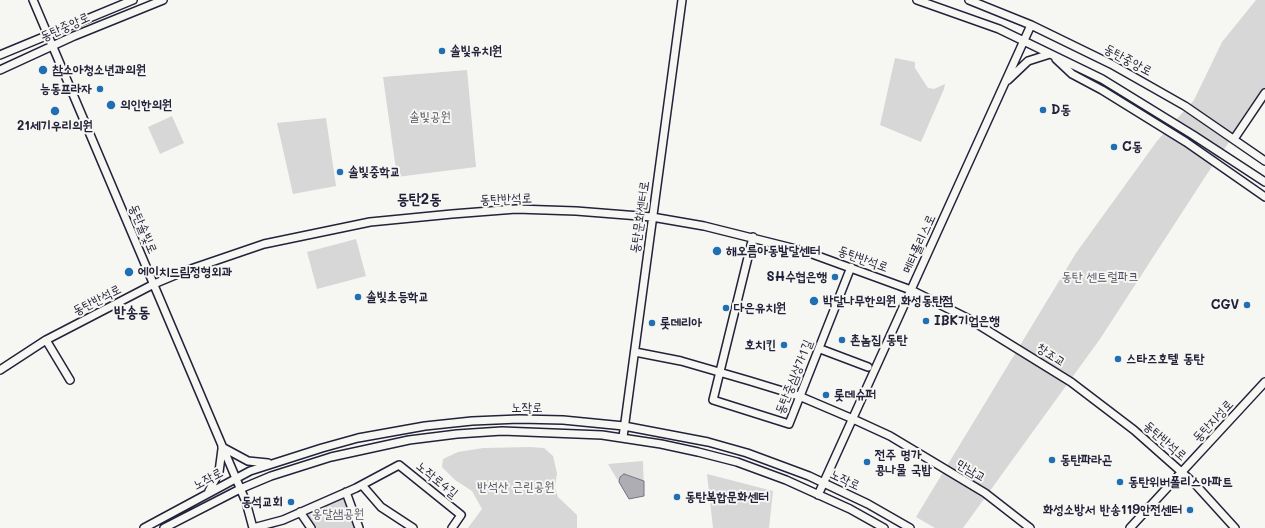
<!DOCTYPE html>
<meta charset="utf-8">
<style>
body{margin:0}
canvas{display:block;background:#f6f6f2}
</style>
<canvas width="1265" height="528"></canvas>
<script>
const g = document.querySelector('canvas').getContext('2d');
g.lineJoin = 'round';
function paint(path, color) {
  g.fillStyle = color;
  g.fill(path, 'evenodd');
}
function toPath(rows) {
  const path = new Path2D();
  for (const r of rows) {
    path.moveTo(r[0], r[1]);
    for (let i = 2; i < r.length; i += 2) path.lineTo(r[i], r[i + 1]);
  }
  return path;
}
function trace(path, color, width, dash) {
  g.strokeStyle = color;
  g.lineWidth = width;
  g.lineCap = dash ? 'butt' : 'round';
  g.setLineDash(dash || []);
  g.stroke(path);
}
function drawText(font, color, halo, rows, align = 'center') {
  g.font = font + ' Mali,"Poor Story",sans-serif';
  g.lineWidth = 4;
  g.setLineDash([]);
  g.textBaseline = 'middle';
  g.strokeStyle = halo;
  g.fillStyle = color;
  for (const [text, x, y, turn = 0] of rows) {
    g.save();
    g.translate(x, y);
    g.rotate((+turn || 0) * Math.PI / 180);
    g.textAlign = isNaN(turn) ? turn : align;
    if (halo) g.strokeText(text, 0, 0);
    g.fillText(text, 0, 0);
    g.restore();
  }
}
paint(toPath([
 [1256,0,1265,0,1265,90,1207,174,1100,339,963,528,935,528,916,517,1076,253,1157,141,1194,100,1222,42],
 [895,58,915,62,915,68,928,88,934,89,945,84,944,89,921,142,880,125],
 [467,70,476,167,397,177,383,77],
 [172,116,184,143,160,154,148,127],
 [326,118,336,186,293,194,277,123],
 [356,239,366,276,317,289,307,252],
 [530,447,544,448,553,456,557,473,555,488,558,497,577,515,577,528,468,528,482,509,472,491,455,480,442,467,443,459,458,452,483,448],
 [643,461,644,496,629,499,608,464],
 [707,474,773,491,769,528,713,528],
 [346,494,358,528,313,528,303,513]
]), '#d7d7d7');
const water = toPath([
 [624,474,644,481,644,496,629,499,619,482,620,477,624,474]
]);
paint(water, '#adadb3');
trace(water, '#757583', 1);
const minor = toPath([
 [33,0,246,502,253,528,283,520,356,488,399,465,461,515,452,528],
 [917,0,999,29,1102,79,1193,135,1265,182],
 [969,0,1031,25,1111,64,1185,106,1265,161],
 [0,55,133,0],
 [1056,59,1072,74,1102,90,1186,142,1265,197],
 [0,70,74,36,163,0],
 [1008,80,1028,61,1050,54],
 [1234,139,1265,93],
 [753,237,713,400,789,424,851,267],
 [46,340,70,380],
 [823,350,868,367],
 [635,352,681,361,750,381,799,396,853,419,890,436,985,493,1030,528],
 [0,370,46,340,154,284,185,271,264,244,370,222,452,214,516,209,576,211,652,217,704,226,804,251,911,290,969,319,1071,382,1134,430,1195,484,1235,528],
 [623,437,682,0],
 [222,447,248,461,268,463],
 [362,485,381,507,413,528],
 [209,491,219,472,222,449],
 [346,492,359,528],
 [818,495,1031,25],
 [300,512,311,528],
 [144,528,250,471,322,448,358,438,425,426,472,421,519,419,563,420,624,426,708,442,747,453,809,476,868,504,910,528],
 [164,528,240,489,271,476,331,457,409,440,457,434,502,431,602,435,661,444,698,452,737,462,786,480,850,509,884,528],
 [1130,528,1265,382]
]);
trace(minor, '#22223b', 10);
trace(minor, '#f6f6f2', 7);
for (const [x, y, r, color] of [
 [442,51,4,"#1f6fb2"],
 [43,70,5,"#1f6fb2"],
 [100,89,4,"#1f6fb2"],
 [111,105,5,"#1f6fb2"],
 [1043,110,4,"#1f6fb2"],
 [55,111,5,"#1f6fb2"],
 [1114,147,4,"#1f6fb2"],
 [340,172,4,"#1f6fb2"],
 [717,251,5,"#1f6fb2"],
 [129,272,5,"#1f6fb2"],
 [835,277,4,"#1f6fb2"],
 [358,297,4,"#1f6fb2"],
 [814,301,5,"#1f6fb2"],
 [1247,305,4,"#1f6fb2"],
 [726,308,4,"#1f6fb2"],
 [926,321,4,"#1f6fb2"],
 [652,323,4,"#1f6fb2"],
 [842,340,4,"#1f6fb2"],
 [784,345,4,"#1f6fb2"],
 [1118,359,4,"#1f6fb2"],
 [826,395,4,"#1f6fb2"],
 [1052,460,4,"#1f6fb2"],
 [867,462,4,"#1f6fb2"],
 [1120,482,4,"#1f6fb2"],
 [677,497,4,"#1f6fb2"],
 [291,502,4,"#1f6fb2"],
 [1190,510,4,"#1f6fb2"]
]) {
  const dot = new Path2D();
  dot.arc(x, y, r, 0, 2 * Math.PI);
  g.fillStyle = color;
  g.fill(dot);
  trace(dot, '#f6f6f2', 1.5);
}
drawText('13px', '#22223b', '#f6f6f2', [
 ["동탄중앙로",65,27,-24],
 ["동탄중앙로",1128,60,28],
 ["동탄반석로",506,199,-2],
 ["동탄문화센터로",640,217,-82],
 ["동탄솔빛로",143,229,67],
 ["메타폴리스로",919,244,-66],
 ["동탄반석로",863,259,20],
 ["동탄반석로",97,300,-27],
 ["창조교",1051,355,33],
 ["동탄중심상가1길",794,377,-68],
 ["노작로",527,408],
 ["동탄지성로",1213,421,-47],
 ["동탄반석로",1165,441,41],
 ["만남교",971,471,30],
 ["노작로",208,479,-28],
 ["노작로4길",437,480,39],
 ["노작로",845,480,25]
]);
drawText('bold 13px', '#22223b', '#f6f6f2', [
 ["솔빛유치원",450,51],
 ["참소아청소년과의원",52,70],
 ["능동프라자",92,89,"right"],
 ["의인한의원",120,105],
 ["D동",1051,110],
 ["21세기우리의원",55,126,"center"],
 ["C동",1122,147],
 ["솔빛중학교",348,172],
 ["해오름아동발달센터",726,251],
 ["에이치드림정형외과",138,272],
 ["SH수협은행",827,277,"right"],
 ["솔빛초등학교",366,297],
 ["박달나무한의원 화성동탄점",823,301],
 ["CGV",1239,305,"right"],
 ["다은유치원",734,308],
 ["IBK기업은행",934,321],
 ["롯데리아",660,323],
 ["촌놈집 동탄",850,340],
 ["호치킨",776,345,"right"],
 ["스타즈호텔 동탄",1126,359],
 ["롯데슈퍼",834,395],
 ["전주 명가",875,455],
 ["콩나물 국밥",875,470],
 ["동탄파라곤",1060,460],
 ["동탄위버폴리스아파트",1128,482],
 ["동탄복합문화센터",685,497],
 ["동석교회",283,502,"right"],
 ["화성소방서 반송119안전센터",1182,510,"right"]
], 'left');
drawText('13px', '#4f4f62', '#f6f6f2', [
 ["솔빛공원",430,117],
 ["동탄 센트럴파크",1100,277],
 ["반석산 근린공원",516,487],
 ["옹달샘공원",338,514]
]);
drawText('bold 15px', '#22223b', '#f6f6f2', [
 ["동탄2동",419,199],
 ["반송동",132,312]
]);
</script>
